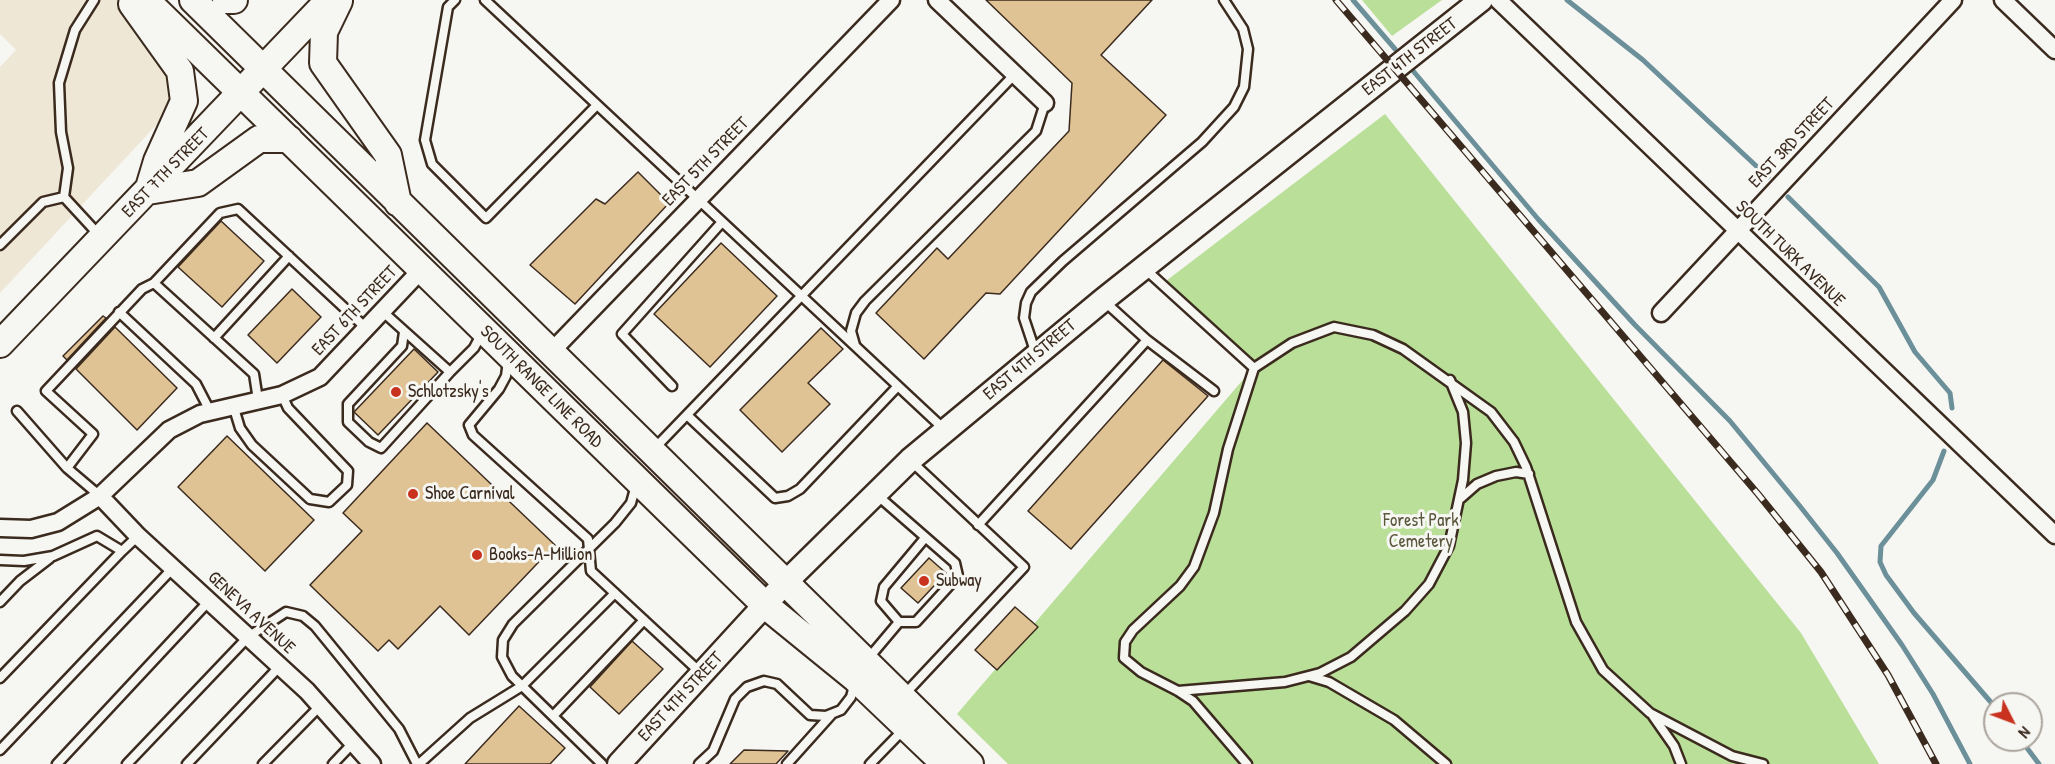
<!DOCTYPE html>
<style>
body{margin:0}
#map{position:relative;width:2055px;height:764px;overflow:hidden;background:#f6f6f2;font-family:"Patrick Hand",sans-serif}
canvas{display:block}
.north{position:absolute;left:1983px;top:692px;width:60px;height:60px;box-sizing:border-box;background:#f6f6f2;border:2px solid #aba49d;border-radius:50%;rotate:132deg;font-size:16px;font-weight:700;line-height:24px;text-align:center;color:#3b2a1e}
.north::after{content:'';display:block;margin:auto;width:21px;height:27px;background:#c8321e;clip-path:polygon(50% 0,100% 100%,50% 72%,0 100%)}
</style>
<div id="map">
<canvas width="2055" height="764"></canvas>
<div class="north">N</div>
</div>
<script>
const g = document.querySelector('canvas').getContext('2d');
g.lineJoin = 'round';
function paint(path, color) {
  g.fillStyle = color;
  g.fill(path, 'evenodd');
}
function toPath(rows) {
  const path = new Path2D();
  for (const r of rows) {
    path.moveTo(r[0], r[1]);
    for (let i = 2; i < r.length; i += 2) path.lineTo(r[i], r[i + 1]);
  }
  return path;
}
function trace(path, color, width, dash) {
  g.strokeStyle = color;
  g.lineWidth = width;
  g.lineCap = dash ? 'butt' : 'round';
  g.setLineDash(dash || []);
  g.stroke(path);
}
function drawText(font, color, halo, rows, align = 'center') {
  g.font = font + ' "Patrick Hand",sans-serif';
  g.lineWidth = 6;
  g.setLineDash([]);
  g.textBaseline = 'middle';
  g.strokeStyle = halo;
  g.fillStyle = color;
  for (const [text, x, y, turn = 0] of rows) {
    g.save();
    g.translate(x, y);
    g.rotate((+turn || 0) * Math.PI / 180);
    g.textAlign = isNaN(turn) ? turn : align;
    if (halo) g.strokeText(text, 0, 0);
    g.fillText(text, 0, 0);
    g.restore();
  }
}
paint(toPath([
 [0,0,119,0,169,69,174,86,169,110,160,121,0,293,0,67,16,50,0,34]
]), '#efe7d6');
paint(toPath([
 [1362,0,1442,0,1392,36],
 [1385,114,1801,633,1879,764,1008,764,957,714,1253,368,1162,284]
]), '#badf99');
trace(toPath([
 [1353,0,1395,49],
 [1567,0,1643,60,1768,177],
 [1414,72,1538,219,1635,325,1730,421,1799,505,1837,553,1902,645,1933,694,1970,764],
 [1788,197,1879,287,1915,352,1950,393,1952,408],
 [1944,451,1933,480,1881,546,1880,562,1886,575,1914,613,1995,707],
 [2021,740,2039,764]
]), '#6c909a', 5);
const building = toPath([
 [986,0,1152,0,1101,55,1166,115,1000,294,986,293,924,359,876,313,937,248,948,259,1069,131,1072,83,986,0],
 [638,172,669,203,575,304,530,265,596,199,605,204,638,172],
 [221,221,264,261,222,307,178,267,221,221],
 [721,243,777,296,710,367,654,314,721,243],
 [292,289,321,317,277,363,248,335,292,289],
 [103,316,106,318,67,360,63,356,103,316],
 [115,327,177,388,137,430,76,369,115,327],
 [821,328,843,349,808,383,830,404,782,452,740,410,821,328],
 [414,349,438,372,378,435,354,412,414,349],
 [1163,360,1208,396,1071,549,1028,511,1163,360],
 [427,423,555,545,469,635,440,606,398,649,389,640,378,651,310,585,362,531,343,513,427,423],
 [227,436,314,520,265,571,178,487,227,436],
 [929,558,946,573,918,603,901,588,929,558],
 [1015,607,1038,627,997,670,975,650,1015,607],
 [632,641,663,669,619,714,590,687,632,641],
 [519,706,565,748,550,764,465,764,519,706],
 [744,750,788,751,776,764,730,764,744,750]
]);
paint(building, '#e0c394');
trace(building, '#3b2a1e', 1.5);
const lane = toPath([
 [94,0,75,30,59,83,61,132,68,168,64,197,99,235],
 [455,0,448,7,425,140,432,164,486,218,597,105],
 [485,0,945,430],
 [0,245,43,202,64,197],
 [1144,268,1254,368],
 [382,311,450,372,381,448,369,442,348,422,348,404,402,346,404,332],
 [119,312,196,384,210,411],
 [214,338,289,256],
 [1147,340,1214,391],
 [855,345,851,331,856,313,865,301,1036,131,1045,103],
 [1036,354,1024,318,1026,303,1031,292,1063,261,1202,142,1234,107,1244,87,1248,49,1243,29,1224,0],
 [508,361,506,376,499,389,469,425,473,435,588,539,591,571,702,674],
 [450,372,474,348,482,333],
 [672,386,622,334,722,222],
 [258,400,254,374,154,283,220,213,238,209,366,328],
 [233,405,240,428,252,445,310,499,329,502,347,485,348,471,288,408,282,395],
 [17,411,67,468,100,496],
 [687,415,775,498,788,496,800,489,898,386],
 [653,450,1015,74],
 [67,468,93,434,46,391,142,289,154,283],
 [1461,498,1477,484,1496,476,1516,472,1529,474],
 [978,525,1147,340,1104,301],
 [0,560,24,561,53,556,97,536,122,551,138,536],
 [0,602,20,581,50,558],
 [899,622,881,601,884,587,925,538],
 [867,660,899,622,916,622,958,576,955,563,877,495],
 [1309,676,1329,682,1394,720,1446,764],
 [0,678,122,551],
 [1178,691,1285,682,1320,673,1351,657,1405,611,1429,584,1449,546,1463,480,1466,443,1463,412,1450,380],
 [904,695,1024,567,912,462],
 [553,716,644,620],
 [1653,716,1674,746,1681,764],
 [0,750,173,568],
 [57,764,209,601],
 [127,764,248,637,286,612,303,616,315,626,399,729,417,764],
 [187,764,280,666],
 [263,764,320,706],
 [333,764,353,743],
 [419,764,470,718,522,686,615,593],
 [602,764,512,676,502,657,503,640,513,624,615,523,631,503,636,485],
 [699,764,713,751,735,699,747,687,764,681,777,684,810,715,826,716,841,710,851,697,855,682],
 [787,764,831,715],
 [870,764,905,728],
 [1247,764,1193,701,1178,691,1141,672,1124,658,1125,642,1133,630,1180,586,1194,567,1214,513,1228,449,1254,368,1292,343,1334,327,1373,335,1403,349,1491,412,1514,442,1526,467,1576,622,1603,670,1650,713,1732,756,1763,764]
]);
const street = toPath([
 [937,0,1045,103],
 [1498,0,2055,535],
 [2003,0,2055,50],
 [1661,313,1953,0],
 [550,353,891,0],
 [100,496,138,536,307,691,372,764],
 [0,528,31,529,58,522,100,496,169,430,200,414,282,395,320,377,422,269]
]);
const secondary = toPath([
 [619,764,784,584,910,460,1103,300,1481,0]
]);
const primary = toPath([
 [146,0,765,605,856,679,945,764],
 [193,0,970,764],
 [226,0,234,0],
 [339,1,324,32,323,63,388,155,398,203],
 [132,4,180,71,184,101,157,161,148,191,198,183,259,139,289,139],
 [0,344,329,0]
]);
trace(lane, '#3b2a1e', 13);
trace(street, '#3b2a1e', 21);
trace(secondary, '#3b2a1e', 27);
trace(primary, '#3b2a1e', 30);
trace(lane, '#f6f6f2', 8);
trace(street, '#f6f6f2', 16);
trace(secondary, '#f6f6f2', 22);
trace(primary, '#f6f6f2', 26);
const rail = toPath([
 [1336,0,1758,494,1821,572,1888,675,1936,764]
]);
trace(rail, '#3b2a1e', 7);
trace(rail, '#f6f6f2', 4.5, [14]);
for (const [x, y, r, color] of [
 [396,392,6,"#c8321e"],
 [413,494,6,"#c8321e"],
 [477,555,6,"#c8321e"],
 [924,581,6,"#c8321e"]
]) {
  const dot = new Path2D();
  dot.arc(x, y, r, 0, 2 * Math.PI);
  g.fillStyle = color;
  g.fill(dot);
  trace(dot, '#f6f6f2', 2);
}
drawText('18px', '#3b2a1e', '#f6f6f2', [
 ["EAST 4TH STREET",1410,57,-38],
 ["EAST 3RD STREET",1792,143,-47],
 ["EAST 5TH STREET",706,162,-46],
 ["EAST 7TH STREET",166,173,-46],
 ["SOUTH TURK AVENUE",1790,254,44],
 ["EAST 6TH STREET",355,311,-47],
 ["EAST 4TH STREET",1030,360,-40],
 ["SOUTH RANGE LINE ROAD",541,387,45],
 ["GENEVA AVENUE",251,613,43],
 ["EAST 4TH STREET",681,697,-47]
]);
drawText('18px', '#3b2a1e', '#f6f6f2', [
 ["Schlotzsky's",408,392],
 ["Shoe Carnival",425,494],
 ["Books-A-Million",489,555],
 ["Subway",936,581]
], 'left');
drawText('18px', '#5b573d', '#f6f6f2', [
 ["Forest Park",1421,521],
 ["Cemetery",1421,542]
]);
</script>
